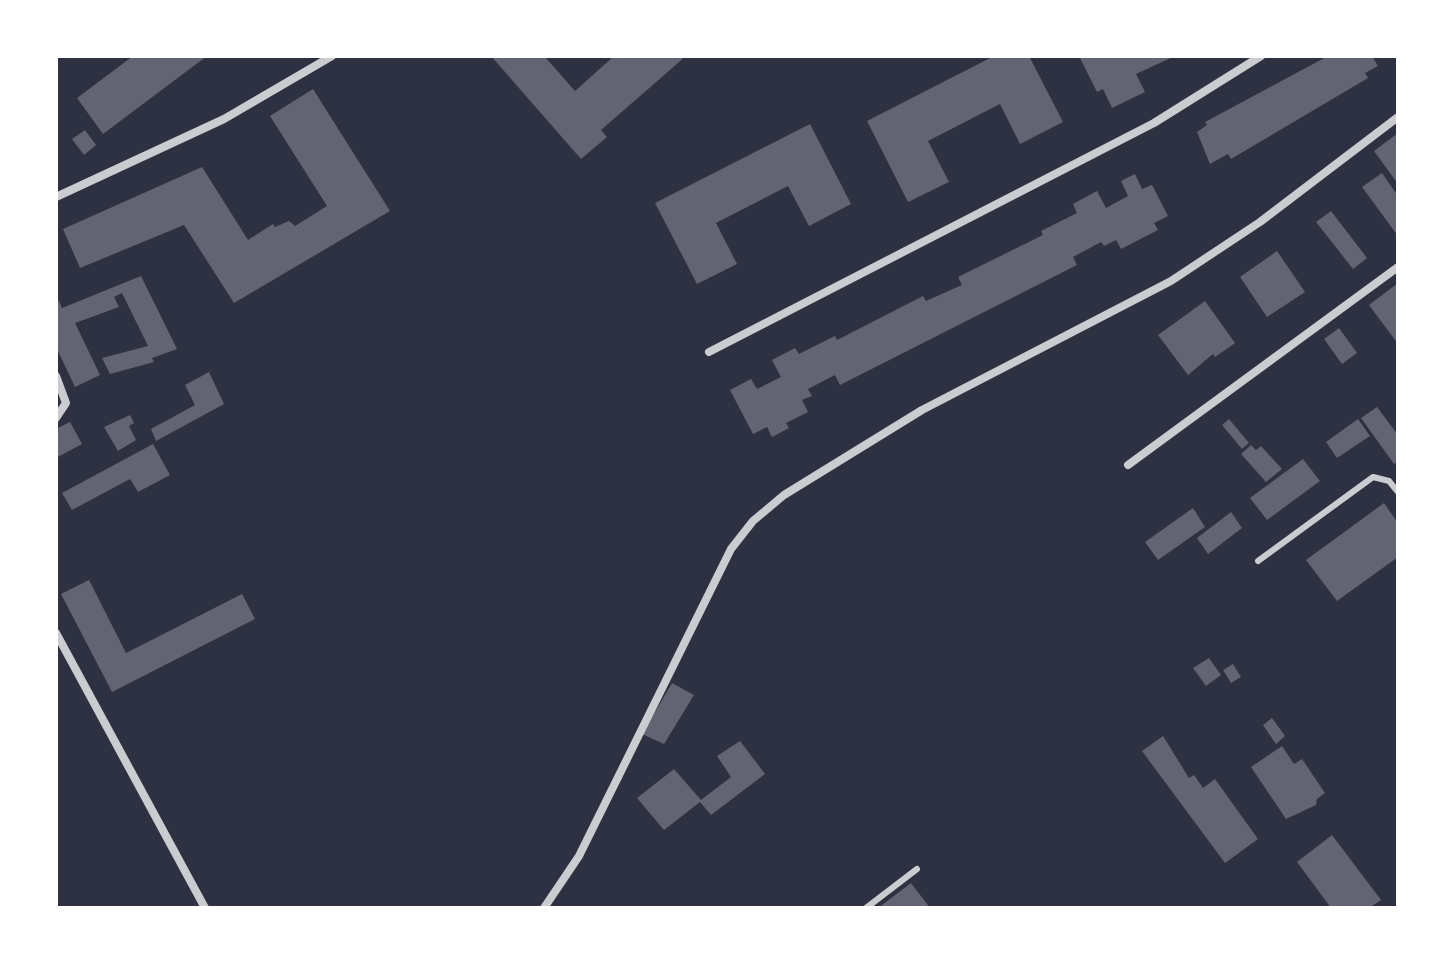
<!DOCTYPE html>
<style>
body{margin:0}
#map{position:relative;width:1454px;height:964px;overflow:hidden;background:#2d3142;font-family:"Roboto Serif",serif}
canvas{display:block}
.frame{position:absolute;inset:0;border:58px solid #fff;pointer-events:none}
</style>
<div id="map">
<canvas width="1454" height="964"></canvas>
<div class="frame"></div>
</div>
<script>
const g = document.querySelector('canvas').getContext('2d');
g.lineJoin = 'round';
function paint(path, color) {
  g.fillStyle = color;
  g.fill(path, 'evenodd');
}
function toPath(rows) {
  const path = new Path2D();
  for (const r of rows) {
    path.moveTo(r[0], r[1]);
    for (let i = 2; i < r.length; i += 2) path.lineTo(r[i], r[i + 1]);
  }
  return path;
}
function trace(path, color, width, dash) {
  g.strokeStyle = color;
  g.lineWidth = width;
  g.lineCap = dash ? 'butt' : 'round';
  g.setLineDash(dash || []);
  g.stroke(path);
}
paint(toPath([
 [133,56,207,56,103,134,77,98],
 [491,56,549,56,546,58,575,91,614,56,686,56,601,130,607,137,581,159],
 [994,56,1029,56,1063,122,1020,144,1000,104,928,141,949,182,908,202,867,121],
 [1079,56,1175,56,1136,74,1145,92,1112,108,1103,89,1097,92],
 [1328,56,1372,56,1378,66,1365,73,1368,78,1231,159,1228,154,1210,164,1197,132,1207,125,1205,122],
 [313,89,390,211,234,303,184,225,80,268,63,229,202,167,248,240,273,224,275,227,289,221,295,226,327,206,270,116],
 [810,124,851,204,809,226,788,186,716,223,737,264,697,284,655,203],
 [85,130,96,145,84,155,72,139],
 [1398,133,1398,184,1374,151],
 [1382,173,1398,196,1398,236,1362,187],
 [1135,174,1142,189,1152,185,1168,216,1154,223,1158,230,1121,249,1116,240,1104,246,1101,242,1073,257,1077,265,840,385,835,375,808,389,812,396,802,400,808,412,786,423,789,428,772,437,767,427,753,434,730,390,751,379,757,389,781,377,772,360,795,348,799,354,835,336,837,340,923,296,926,301,962,285,958,277,1043,235,1041,231,1077,213,1073,204,1097,191,1106,208,1128,196,1121,181],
 [1331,211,1367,258,1353,269,1316,222],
 [1277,251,1305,292,1267,317,1240,277],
 [141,276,177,349,152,358,154,362,110,374,102,358,148,346,122,293,114,297,119,307,75,323,100,375,75,387,56,347,56,295,62,308],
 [1398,283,1398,344,1369,305],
 [1205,301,1235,343,1215,357,1213,354,1188,375,1158,335],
 [1339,328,1357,353,1342,364,1324,339],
 [209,372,224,404,156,441,151,429,195,405,185,385],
 [1377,407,1398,435,1398,461,1394,464,1361,418],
 [130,415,134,423,129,426,136,440,118,451,104,427],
 [1229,419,1249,443,1242,449,1222,425],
 [1358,419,1370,436,1337,458,1326,442],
 [70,422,82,444,56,458,56,429],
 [153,444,170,475,138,492,130,479,72,510,62,493],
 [1251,445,1256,450,1261,446,1282,469,1266,482,1241,454],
 [1303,459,1320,481,1267,520,1250,498],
 [1384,503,1398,523,1398,557,1337,601,1306,560],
 [1193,508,1205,527,1158,560,1145,542],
 [1231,512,1242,528,1208,554,1197,538],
 [89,580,126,653,242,594,255,619,112,692,61,594],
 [1209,658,1221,675,1206,686,1193,668],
 [1233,664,1241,677,1231,683,1223,670],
 [672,683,694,695,664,744,642,734],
 [1272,718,1285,736,1276,744,1263,725],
 [1163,736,1189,778,1194,775,1203,788,1215,779,1258,839,1225,863,1142,751],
 [740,741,765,774,711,815,700,802,664,830,637,798,674,769,701,800,731,777,717,756],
 [1282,746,1294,764,1302,759,1325,793,1317,799,1316,805,1286,819,1251,767],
 [1332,835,1381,900,1369,908,1331,908,1297,862],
 [911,883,930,908,878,908]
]), '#626471');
trace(toPath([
 [1258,561,1373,477,1389,481,1398,492],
 [866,908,917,869]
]), '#caccd0', 6);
trace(toPath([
 [56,197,224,119,332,56],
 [709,352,1154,123,1261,56],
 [56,376,66,403,56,418],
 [1128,465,1398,267],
 [56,633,205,908],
 [544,908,579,856,731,549,753,521,784,495,922,410,1171,281,1260,222,1398,117]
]), '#caccd0', 8);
</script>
